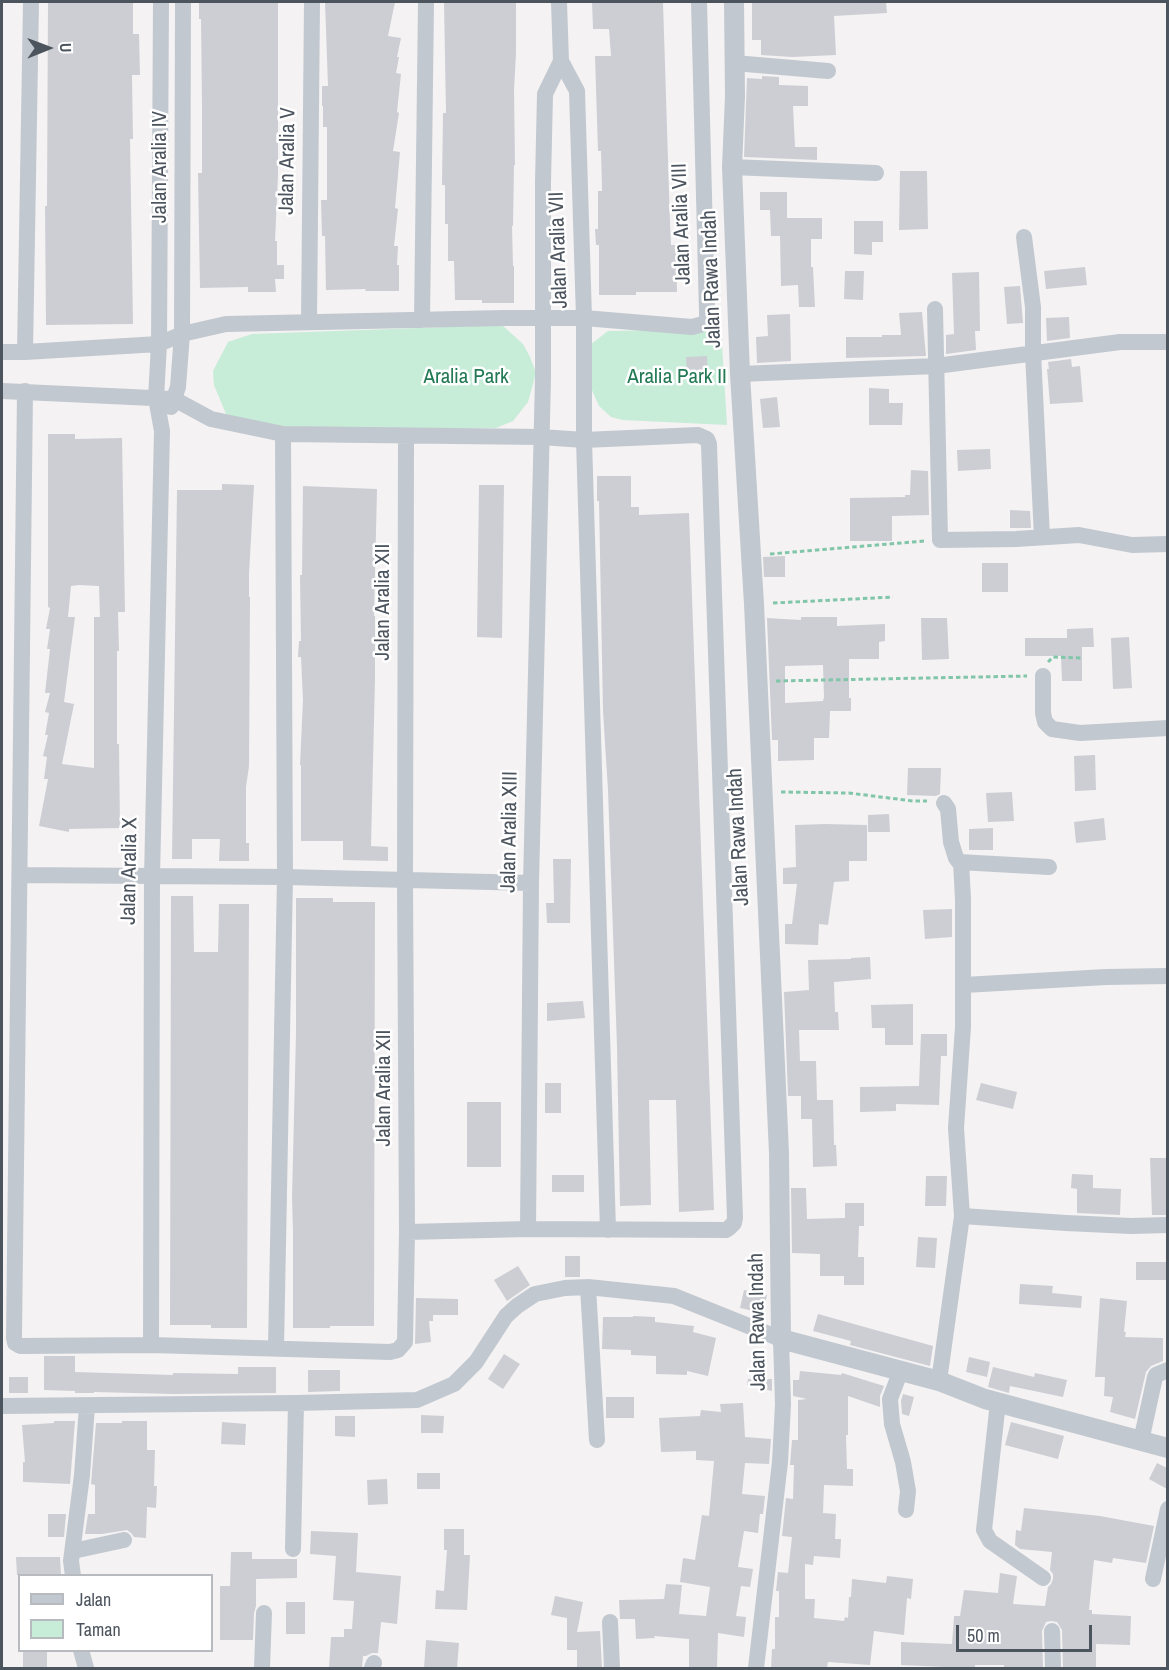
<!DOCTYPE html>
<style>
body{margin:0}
#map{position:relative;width:1169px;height:1670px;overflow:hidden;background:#f4f2f2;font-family:"Archivo Narrow",sans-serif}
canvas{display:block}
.frame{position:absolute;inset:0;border:3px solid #4c545e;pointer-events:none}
.legend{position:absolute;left:18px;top:1574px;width:195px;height:78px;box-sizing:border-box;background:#fff;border:2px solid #b7bbbf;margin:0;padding:8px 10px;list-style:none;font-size:18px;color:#4c545e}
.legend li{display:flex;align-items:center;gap:12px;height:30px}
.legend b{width:30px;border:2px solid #b7bbbf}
.north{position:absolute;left:18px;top:18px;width:60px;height:60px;-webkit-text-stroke:4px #fff;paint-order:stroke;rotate:89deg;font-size:16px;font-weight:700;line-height:24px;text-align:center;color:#4c545e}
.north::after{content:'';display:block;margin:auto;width:21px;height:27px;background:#4c545e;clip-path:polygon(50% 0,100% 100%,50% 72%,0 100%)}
.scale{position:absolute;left:956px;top:1625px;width:136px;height:27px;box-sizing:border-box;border:3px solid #4c545e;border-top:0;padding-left:8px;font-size:18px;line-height:21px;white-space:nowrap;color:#4c545e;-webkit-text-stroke:4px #fff;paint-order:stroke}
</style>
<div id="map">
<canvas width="1169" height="1670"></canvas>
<div class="frame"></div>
<ul class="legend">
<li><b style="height:8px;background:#c2c8cf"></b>Jalan</li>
<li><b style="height:16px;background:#c7ecd8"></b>Taman</li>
</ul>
<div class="north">U</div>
<div class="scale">50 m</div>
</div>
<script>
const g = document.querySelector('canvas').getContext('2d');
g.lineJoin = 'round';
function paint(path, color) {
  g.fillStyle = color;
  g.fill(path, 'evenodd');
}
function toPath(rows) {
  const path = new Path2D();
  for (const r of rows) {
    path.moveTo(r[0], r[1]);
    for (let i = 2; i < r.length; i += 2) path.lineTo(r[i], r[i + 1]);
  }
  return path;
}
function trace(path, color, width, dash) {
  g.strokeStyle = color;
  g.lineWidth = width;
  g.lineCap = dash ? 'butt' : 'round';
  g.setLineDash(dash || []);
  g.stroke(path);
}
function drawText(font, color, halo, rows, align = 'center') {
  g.font = font + ' "Archivo Narrow",sans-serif';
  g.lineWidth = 5;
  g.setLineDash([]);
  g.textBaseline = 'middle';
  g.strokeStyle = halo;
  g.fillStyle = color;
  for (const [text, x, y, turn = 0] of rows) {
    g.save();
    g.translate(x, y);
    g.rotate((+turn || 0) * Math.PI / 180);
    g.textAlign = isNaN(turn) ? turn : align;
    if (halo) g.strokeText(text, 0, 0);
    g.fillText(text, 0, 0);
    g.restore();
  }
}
paint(toPath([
 [502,325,523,344,530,357,536,373,528,402,513,421,496,428,263,428,226,414,214,385,213,371,228,342,252,334],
 [721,329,727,425,623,420,611,417,599,406,591,388,590,345,608,331]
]), '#c7ecd8');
paint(toPath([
 [48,2,133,2,133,34,139,34,140,75,132,75,133,139,130,139,133,324,46,325,45,206,47,206],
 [199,2,278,2,278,175,275,241,277,241,277,265,284,265,284,279,275,279,276,292,248,292,248,287,200,288,198,173,202,173,202,107,201,19,199,19],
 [325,2,395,2,388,36,401,38,397,57,399,57,396,73,401,74,397,112,399,113,393,151,400,152,395,208,398,209,394,246,398,246,397,265,399,265,399,291,365,291,366,289,326,290,325,236,322,236,321,200,327,200,327,127,323,127,323,106,322,106,322,86,328,86],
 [444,2,516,2,516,53,514,90,515,165,514,165,513,226,512,226,513,266,514,266,514,303,482,303,482,300,455,300,454,261,448,261,448,224,445,224,445,185,442,185,443,113,446,113],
 [592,2,663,2,670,223,671,245,676,245,677,292,636,292,636,295,599,295,599,245,596,245,595,229,598,229,598,191,602,191,601,151,598,151,595,56,611,56,609,29,593,29],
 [752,2,886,2,887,13,834,16,836,55,792,57,761,55,761,40,752,40],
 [762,76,779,77,779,85,808,86,808,106,793,106,795,147,817,147,817,160,744,157,747,78,762,79],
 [900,171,927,171,928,229,899,230],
 [760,192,787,192,787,218,822,218,822,239,811,239,811,267,813,267,815,307,799,307,798,285,781,286,780,236,771,236,770,210,760,210],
 [854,221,883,221,883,242,872,242,872,255,854,254],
 [1085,267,1087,285,1046,289,1044,271],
 [845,271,864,271,863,300,844,299],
 [979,272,980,331,975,331,976,350,946,354,946,335,954,334,952,273],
 [1020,286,1023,323,1007,324,1004,287],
 [922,312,926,356,846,358,846,337,882,337,882,335,901,335,899,313],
 [790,314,791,361,757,363,756,337,768,336,767,315],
 [1069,317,1070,338,1047,341,1046,318],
 [707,356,708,376,687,376,686,357],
 [1071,359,1072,367,1080,366,1083,402,1050,404,1047,369,1049,369,1048,362],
 [869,388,889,389,889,403,903,403,902,425,869,425],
 [777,397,780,427,763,428,760,399],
 [48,434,75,434,75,439,122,438,125,612,118,612,119,651,117,651,117,744,119,744,120,828,69,829,69,832,39,826,48,779,44,779,47,757,43,756,48,735,45,735,49,713,45,712,50,693,45,693,50,649,47,649,50,629,46,629,50,608,48,607],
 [79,585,99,586,100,617,94,617,94,768,62,764,74,704,64,702,75,617,68,617,71,586],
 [990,449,991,469,958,471,957,450],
 [911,470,928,471,929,515,892,516,892,541,850,541,850,498,905,497,905,495,910,495],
 [597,476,631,476,631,507,639,507,639,515,689,513,714,1210,679,1212,676,1100,649,1100,651,1205,620,1206,617,1047,608,790,603,711,599,501,597,501],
 [222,484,254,485,249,574,249,597,250,597,249,766,246,787,246,843,249,843,249,861,219,861,220,839,192,839,192,859,172,859,177,490,222,490],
 [479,485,504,485,502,638,477,637],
 [303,486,377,489,374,616,375,616,375,679,371,846,388,847,388,861,343,860,343,841,301,841,301,765,300,765,303,700,301,657,298,657,299,641,301,641,300,575,302,575],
 [1010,510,1030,511,1031,528,1010,528],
 [785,556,785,577,764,577,763,557],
 [982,563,1008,563,1008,592,982,592],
 [801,617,837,617,837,626,885,624,885,641,879,642,879,659,849,659,849,698,851,698,851,711,830,711,829,738,814,738,814,760,778,761,778,740,772,740,767,618,801,620],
 [823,665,824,697,823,701,785,703,785,666],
 [921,618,947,618,949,659,922,660],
 [1093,628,1094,647,1082,647,1082,681,1062,681,1061,656,1025,656,1025,638,1067,638,1067,629],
 [1129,637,1132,688,1113,689,1111,638],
 [1095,755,1096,790,1075,791,1074,756],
 [908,768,941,768,940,794,936,796,907,795],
 [1012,792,1014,821,988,822,986,793],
 [889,814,890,832,868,832,868,815],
 [1104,818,1106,840,1076,843,1074,822],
 [826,824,867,825,867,861,849,861,849,881,834,882,828,925,819,924,818,945,785,944,785,924,792,924,797,884,783,884,783,868,796,867,795,825],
 [993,828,993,850,969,850,969,829],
 [553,859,571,859,570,923,547,923,546,903,554,903],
 [171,896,193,896,194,952,218,952,219,904,249,904,247,1328,211,1328,211,1325,170,1325],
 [296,898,333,898,333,902,375,902,374,1326,330,1326,330,1328,293,1328,293,1232,292,1198,296,1034],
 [952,909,952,937,925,939,923,910],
 [870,957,871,979,834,982,835,1012,838,1012,839,1030,799,1030,800,1061,816,1061,817,1100,833,1100,834,1145,836,1145,837,1166,813,1167,812,1119,801,1119,801,1096,788,1096,784,992,809,990,808,960,851,959,851,958],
 [583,1001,585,1018,547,1021,547,1003],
 [913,1004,913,1045,885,1045,885,1028,872,1028,871,1005],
 [921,1034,947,1034,947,1056,941,1056,939,1105,896,1104,896,1111,860,1112,860,1087,919,1086],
 [545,1083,561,1083,561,1113,545,1113],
 [981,1083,1017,1092,1013,1109,976,1100],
 [467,1102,501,1102,501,1167,467,1167],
 [1150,1158,1167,1158,1167,1215,1152,1215],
 [1072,1174,1093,1175,1093,1188,1121,1189,1120,1215,1077,1213,1077,1189,1071,1188],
 [552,1175,584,1175,584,1192,552,1192],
 [926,1176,947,1176,946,1206,925,1206],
 [791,1188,806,1188,807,1219,845,1218,845,1203,864,1203,864,1226,859,1226,858,1257,864,1257,864,1285,844,1285,844,1276,820,1276,820,1254,792,1253],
 [918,1237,937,1238,935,1268,916,1267],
 [565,1256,580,1256,580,1277,565,1277],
 [1136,1262,1167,1262,1167,1280,1136,1280],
 [518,1266,530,1285,507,1301,494,1280],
 [1020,1284,1053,1286,1052,1293,1082,1296,1081,1308,1019,1304],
 [744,1290,767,1295,763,1313,740,1308],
 [416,1298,458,1299,458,1315,433,1315,433,1321,429,1321,431,1342,415,1344],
 [1100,1298,1127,1301,1124,1332,1126,1332,1125,1337,1163,1338,1163,1361,1151,1366,1146,1372,1135,1419,1110,1412,1113,1397,1104,1396,1105,1377,1095,1377],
 [818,1314,933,1346,930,1366,850,1345,851,1341,813,1331],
 [633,1316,655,1317,655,1322,694,1326,693,1332,716,1338,708,1376,687,1371,687,1375,656,1374,656,1356,631,1355,631,1350,602,1349,603,1317,633,1317],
 [504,1354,520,1364,503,1389,488,1379],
 [44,1356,75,1356,75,1372,173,1375,173,1373,238,1374,238,1367,276,1367,276,1393,173,1394,94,1392,94,1393,75,1393,75,1391,44,1390],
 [969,1357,990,1362,987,1377,966,1372],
 [993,1367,1034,1377,1035,1373,1067,1380,1063,1397,1010,1386,1009,1393,988,1387],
 [308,1370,340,1370,340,1391,308,1392],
 [800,1371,841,1375,842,1373,884,1386,880,1396,880,1407,848,1396,848,1435,846,1435,847,1469,853,1469,853,1486,824,1485,823,1513,836,1514,835,1539,841,1539,840,1558,814,1556,813,1565,805,1564,805,1599,815,1599,814,1618,844,1621,845,1617,848,1618,849,1597,851,1597,852,1579,886,1583,887,1576,913,1579,911,1599,907,1598,904,1635,874,1631,870,1665,828,1662,827,1668,771,1668,772,1649,775,1649,775,1617,779,1617,779,1591,776,1591,778,1572,788,1573,792,1537,782,1536,786,1498,793,1499,794,1465,790,1465,792,1440,798,1440,798,1400,807,1399,793,1396,793,1380,799,1380],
 [9,1377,28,1377,28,1393,9,1393],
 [748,1379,772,1379,772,1391,747,1385],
 [903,1394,914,1397,909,1416,902,1414,901,1401],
 [606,1397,634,1397,634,1418,606,1418],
 [743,1403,745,1437,771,1439,769,1464,745,1463,742,1494,765,1496,763,1514,760,1514,758,1533,744,1531,738,1567,753,1569,750,1587,741,1586,736,1616,746,1617,744,1637,718,1633,717,1668,689,1668,689,1639,654,1636,655,1638,636,1639,635,1619,620,1619,619,1600,664,1599,666,1584,682,1585,679,1614,706,1616,710,1587,680,1582,683,1558,695,1560,702,1515,709,1516,714,1461,696,1460,696,1451,661,1452,659,1418,700,1416,701,1410,721,1412,720,1404],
 [421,1415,444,1416,443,1433,421,1433],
 [335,1416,355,1416,355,1437,335,1436],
 [54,1421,75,1421,70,1484,23,1482,23,1462,25,1462,22,1425,54,1423],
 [122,1421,147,1421,147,1450,155,1450,154,1486,157,1486,156,1508,147,1507,146,1538,134,1537,131,1533,127,1530,102,1534,85,1534,88,1514,95,1514,95,1485,91,1484,96,1423,122,1423],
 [222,1422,246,1424,245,1445,221,1444],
 [1011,1422,1064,1436,1058,1459,1005,1445],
 [1157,1463,1167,1468,1167,1489,1149,1479],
 [417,1473,440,1473,440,1489,417,1489],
 [387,1479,388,1504,368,1505,367,1480],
 [1024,1508,1100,1516,1154,1526,1146,1563,1113,1558,1112,1563,1094,1560,1089,1610,1092,1610,1092,1614,1131,1616,1130,1645,1096,1644,1096,1668,1063,1668,1062,1630,1057,1622,1051,1621,1046,1622,1042,1631,1043,1668,1004,1668,1004,1665,975,1665,975,1668,945,1668,945,1667,901,1665,901,1642,952,1644,954,1616,960,1616,964,1590,998,1593,1000,1573,1017,1576,1013,1604,1045,1606,1048,1587,1051,1584,1053,1579,1053,1574,1050,1570,1052,1552,1020,1549,1015,1545,1016,1530,1021,1531],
 [48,1514,66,1514,64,1537,48,1537],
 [444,1529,464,1529,464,1555,470,1555,467,1610,435,1609,436,1590,444,1591,447,1550,444,1550],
 [311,1531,358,1533,356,1572,401,1576,397,1624,381,1622,378,1653,372,1653,366,1656,363,1656,362,1668,329,1668,331,1637,344,1637,344,1629,352,1629,354,1601,333,1600,336,1556,310,1554],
 [231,1552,252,1552,252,1559,297,1559,297,1578,256,1579,256,1606,254,1613,253,1640,220,1640,220,1586,230,1586],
 [16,1557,60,1557,61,1575,17,1575],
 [555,1596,583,1602,577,1632,600,1631,602,1668,577,1668,577,1650,567,1650,567,1618,551,1615],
 [286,1602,305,1602,305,1634,286,1634],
 [426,1640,459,1643,457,1668,424,1668],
 [47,1650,47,1668,23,1668,23,1651]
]), '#cdced4');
trace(toPath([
 [770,554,925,541],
 [773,603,893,597],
 [1048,662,1053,657,1082,658],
 [776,681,1027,676],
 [781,792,849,793,913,801,927,801]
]), '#82c6aa', 3, [4.5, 3]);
trace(toPath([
 [561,61,577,91,584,318,584,440,608,1230],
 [734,63,828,71],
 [732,167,876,173],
 [1024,237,1033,307,1033,353,1042,537],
 [935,309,940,540,1016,539,1079,535,1132,545,1168,544],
 [422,320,426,2],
 [309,322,312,2],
 [2,352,25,352,159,344,182,334,226,324,504,318,584,318,692,327,703,324,707,320,707,312,699,2],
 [25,352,31,2],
 [740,374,936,366,1120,342,1168,342],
 [2,391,174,399,211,419,283,434,541,437,584,440,698,435,707,439,709,444,735,1218,734,1223,729,1228,726,1230,528,1229,407,1232],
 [25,391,14,1338,15,1343,20,1346,151,1345,390,1352,398,1350,405,1342,407,1232,405,881,406,436],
 [171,407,178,387,182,334,183,2],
 [1043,676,1043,713,1045,722,1052,729,1080,733,1168,728],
 [944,803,948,809,951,842,956,858,959,862,1049,867],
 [961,862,963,899,963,1027,956,1128,962,1216],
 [20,875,285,877,531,883],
 [964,985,1106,977,1168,976],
 [528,1229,531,883,543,378,543,182,545,94,561,61,559,2],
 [588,1287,597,1440],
 [151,1345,152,877,162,431,156,398,159,344,161,2],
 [276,1348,285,877,283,434],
 [901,1370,890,1399,892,1424,903,1462,908,1491,906,1510],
 [939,1381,962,1216,1066,1223,1131,1226,1168,1225],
 [998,1402,984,1530,990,1541,1043,1578],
 [2,1406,296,1403,417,1400,454,1384,476,1362,506,1316,517,1306,535,1294,565,1288,588,1287,674,1296,781,1339,783,1404,780,1462,756,1668],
 [1141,1441,1155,1377,1156,1375,1168,1370],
 [293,1549,296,1403],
 [73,1551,124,1540],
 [73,1576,71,1561,82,1475,87,1406],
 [1153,1579,1168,1509],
 [610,1622,612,1668],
 [1052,1631,1053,1668],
 [81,1650,86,1668],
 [262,1668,264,1613],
 [372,1668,374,1663]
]), '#c2c8cf', 16);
trace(toPath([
 [734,2,735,96,732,167,740,374,754,604,779,1153,781,1339,939,1381,985,1399,1168,1448]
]), '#c2c8cf', 20);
drawText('21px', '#4c545e', '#fff', [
 ["Jalan Aralia V",288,161,-89],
 ["Jalan Aralia IV",160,167,-90],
 ["Jalan Aralia VIII",682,224,-92],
 ["Jalan Aralia VII",559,250,-92],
 ["Jalan Rawa Indah",712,279,-92],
 ["Jalan Aralia XII",383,602,-90],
 ["Jalan Aralia XIII",510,832,-89],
 ["Jalan Rawa Indah",739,837,-93],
 ["Jalan Aralia X",130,871,-89],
 ["Jalan Aralia XII",384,1088,-90],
 ["Jalan Rawa Indah",758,1322,-91]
]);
drawText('21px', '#237954', '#fff', [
 ["Aralia Park",466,377],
 ["Aralia Park II",677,377]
]);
</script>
